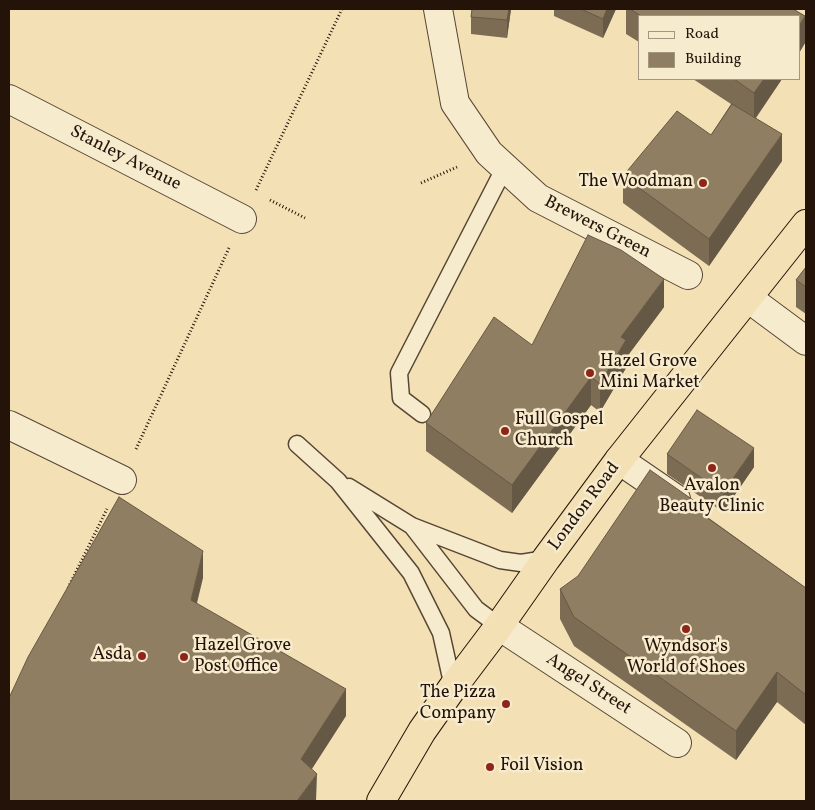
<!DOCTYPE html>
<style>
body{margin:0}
#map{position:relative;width:815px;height:810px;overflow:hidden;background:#f3e0b4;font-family:Vollkorn,serif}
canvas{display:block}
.frame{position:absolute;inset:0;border:10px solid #241309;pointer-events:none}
.legend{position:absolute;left:638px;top:15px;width:162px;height:65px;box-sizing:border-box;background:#f7ebce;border:1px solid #a3957f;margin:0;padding:6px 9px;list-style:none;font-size:15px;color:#241309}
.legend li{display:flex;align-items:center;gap:10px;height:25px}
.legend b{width:25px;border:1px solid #a3957f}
</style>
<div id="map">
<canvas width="815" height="810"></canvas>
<div class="frame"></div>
<ul class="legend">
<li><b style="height:6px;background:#f7ebce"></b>Road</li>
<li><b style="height:14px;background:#907e62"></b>Building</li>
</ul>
</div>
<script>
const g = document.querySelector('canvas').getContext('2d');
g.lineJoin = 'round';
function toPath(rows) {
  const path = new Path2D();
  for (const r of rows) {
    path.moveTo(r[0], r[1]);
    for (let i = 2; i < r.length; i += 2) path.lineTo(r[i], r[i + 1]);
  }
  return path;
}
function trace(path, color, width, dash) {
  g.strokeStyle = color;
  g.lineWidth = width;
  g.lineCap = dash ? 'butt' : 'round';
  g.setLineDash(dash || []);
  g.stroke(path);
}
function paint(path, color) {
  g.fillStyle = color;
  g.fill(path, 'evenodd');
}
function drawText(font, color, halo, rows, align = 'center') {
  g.font = font + ' Vollkorn,serif';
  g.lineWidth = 5;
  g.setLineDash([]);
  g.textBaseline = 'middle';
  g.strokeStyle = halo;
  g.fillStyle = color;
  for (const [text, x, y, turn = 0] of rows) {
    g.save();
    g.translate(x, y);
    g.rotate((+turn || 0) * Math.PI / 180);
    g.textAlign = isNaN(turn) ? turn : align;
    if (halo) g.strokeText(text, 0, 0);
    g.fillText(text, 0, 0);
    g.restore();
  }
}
const lane = toPath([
 [422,414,401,398,399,373,505,167],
 [297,444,338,481,411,573,441,633,453,687],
 [349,487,412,526,500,560,521,563,546,559],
 [412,526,476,609,499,626]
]);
const street = toPath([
 [438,9,455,103,489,153,538,198,688,275],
 [9,99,242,219],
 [748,298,806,341],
 [9,425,122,480],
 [619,460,676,499],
 [499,626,677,743]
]);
const highway = toPath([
 [381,801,422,731,453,687,499,626,546,559,619,460,806,224]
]);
trace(lane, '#584634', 19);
trace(street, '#584634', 30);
trace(highway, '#241309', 30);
trace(toPath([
 [421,183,457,167],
 [256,190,342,9],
 [270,200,305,218],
 [136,449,229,248],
 [68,588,107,509]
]), '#241309', 3, [1, 2.5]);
trace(lane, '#f7ebce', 16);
trace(street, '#f7ebce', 28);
trace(highway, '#f3e0b4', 28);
paint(toPath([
 [472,9,511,9,507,38,471,34,471,17],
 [554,9,616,9,603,38,554,16],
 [626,9,793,9,805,16,805,43,799,53,799,16,639,16,639,42,626,34],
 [693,79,782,79,756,118,782,161,709,266,623,203,623,176,711,135,731,104],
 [806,267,806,314,796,307,796,280],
 [664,307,626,358,626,368,600,412,591,405,512,513,426,451,426,423],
 [667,454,754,467,723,512,667,474],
 [706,516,806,588,806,725,777,702,736,760,574,646,560,619,560,589]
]), '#7c6c54');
paint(toPath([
 [509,9,511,9,507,38,507,20],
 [607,9,616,9,603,38,603,19],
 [805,16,805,43,799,53,799,26],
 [764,79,782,79,754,120,754,93],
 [782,134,782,161,709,266,709,239],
 [664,279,664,307,626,358,626,368,600,412,600,384,621,337],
 [591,377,591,405,512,513,512,485],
 [754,448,754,467,723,512,723,493],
 [706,509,706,538,702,514],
 [203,551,203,578,191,628,191,600],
 [777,672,777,702,736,760,736,731],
 [346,689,346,716,301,786,301,759],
 [317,774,316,801,297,801]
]), '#655845');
const building = toPath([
 [472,9,509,9,507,20,471,17,472,9],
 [581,9,607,9,603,19,581,9],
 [630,9,793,9,805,16,799,26,799,16,641,16,630,9],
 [734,79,764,79,754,93,734,79],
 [732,104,782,134,709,239,623,176,677,111,711,135,732,104],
 [588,235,621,250,664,279,621,337,626,340,600,384,591,377,512,485,426,423,494,317,532,345,588,235],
 [806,267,806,287,796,280,806,267],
 [697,410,754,448,723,493,667,454,697,410],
 [650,470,706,509,702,514,806,588,806,695,777,672,736,731,574,617,560,589,578,576,650,470],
 [119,497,203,551,191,600,346,689,301,759,317,774,297,801,9,801,9,698,28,657,119,497]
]);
paint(building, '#907e62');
trace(building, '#655845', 1);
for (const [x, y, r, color] of [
 [703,183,5,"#8f2418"],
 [590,373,5,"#8f2418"],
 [505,431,5,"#8f2418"],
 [712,468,5,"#8f2418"],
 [686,629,5,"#8f2418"],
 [142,656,5,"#8f2418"],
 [184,657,5,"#8f2418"],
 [506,704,5,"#8f2418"],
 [490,767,5,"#8f2418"]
]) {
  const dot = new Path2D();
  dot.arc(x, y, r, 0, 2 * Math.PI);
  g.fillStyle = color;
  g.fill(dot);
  trace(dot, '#f7ebce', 2);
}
drawText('18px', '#241309', '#f7ebce', [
 ["Stanley Avenue",125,159,27],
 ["Brewers Green",597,228,27],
 ["London Road",585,507,-53],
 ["Angel Street",588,685,33]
]);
drawText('18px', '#241309', '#f7ebce', [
 ["The Woodman",693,183,"right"],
 ["Hazel Grove",600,363],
 ["Mini Market",600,384],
 ["Full Gospel",515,421],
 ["Church",515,442],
 ["Avalon",712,487,"center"],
 ["Beauty Clinic",712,508,"center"],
 ["Hazel Grove",194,647],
 ["Post Office",194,668],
 ["Wyndsor's",686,648,"center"],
 ["World of Shoes",686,669,"center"],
 ["Asda",132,656,"right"],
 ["The Pizza",496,694,"right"],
 ["Company",496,715,"right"],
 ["Foil Vision",500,767]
], 'left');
</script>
